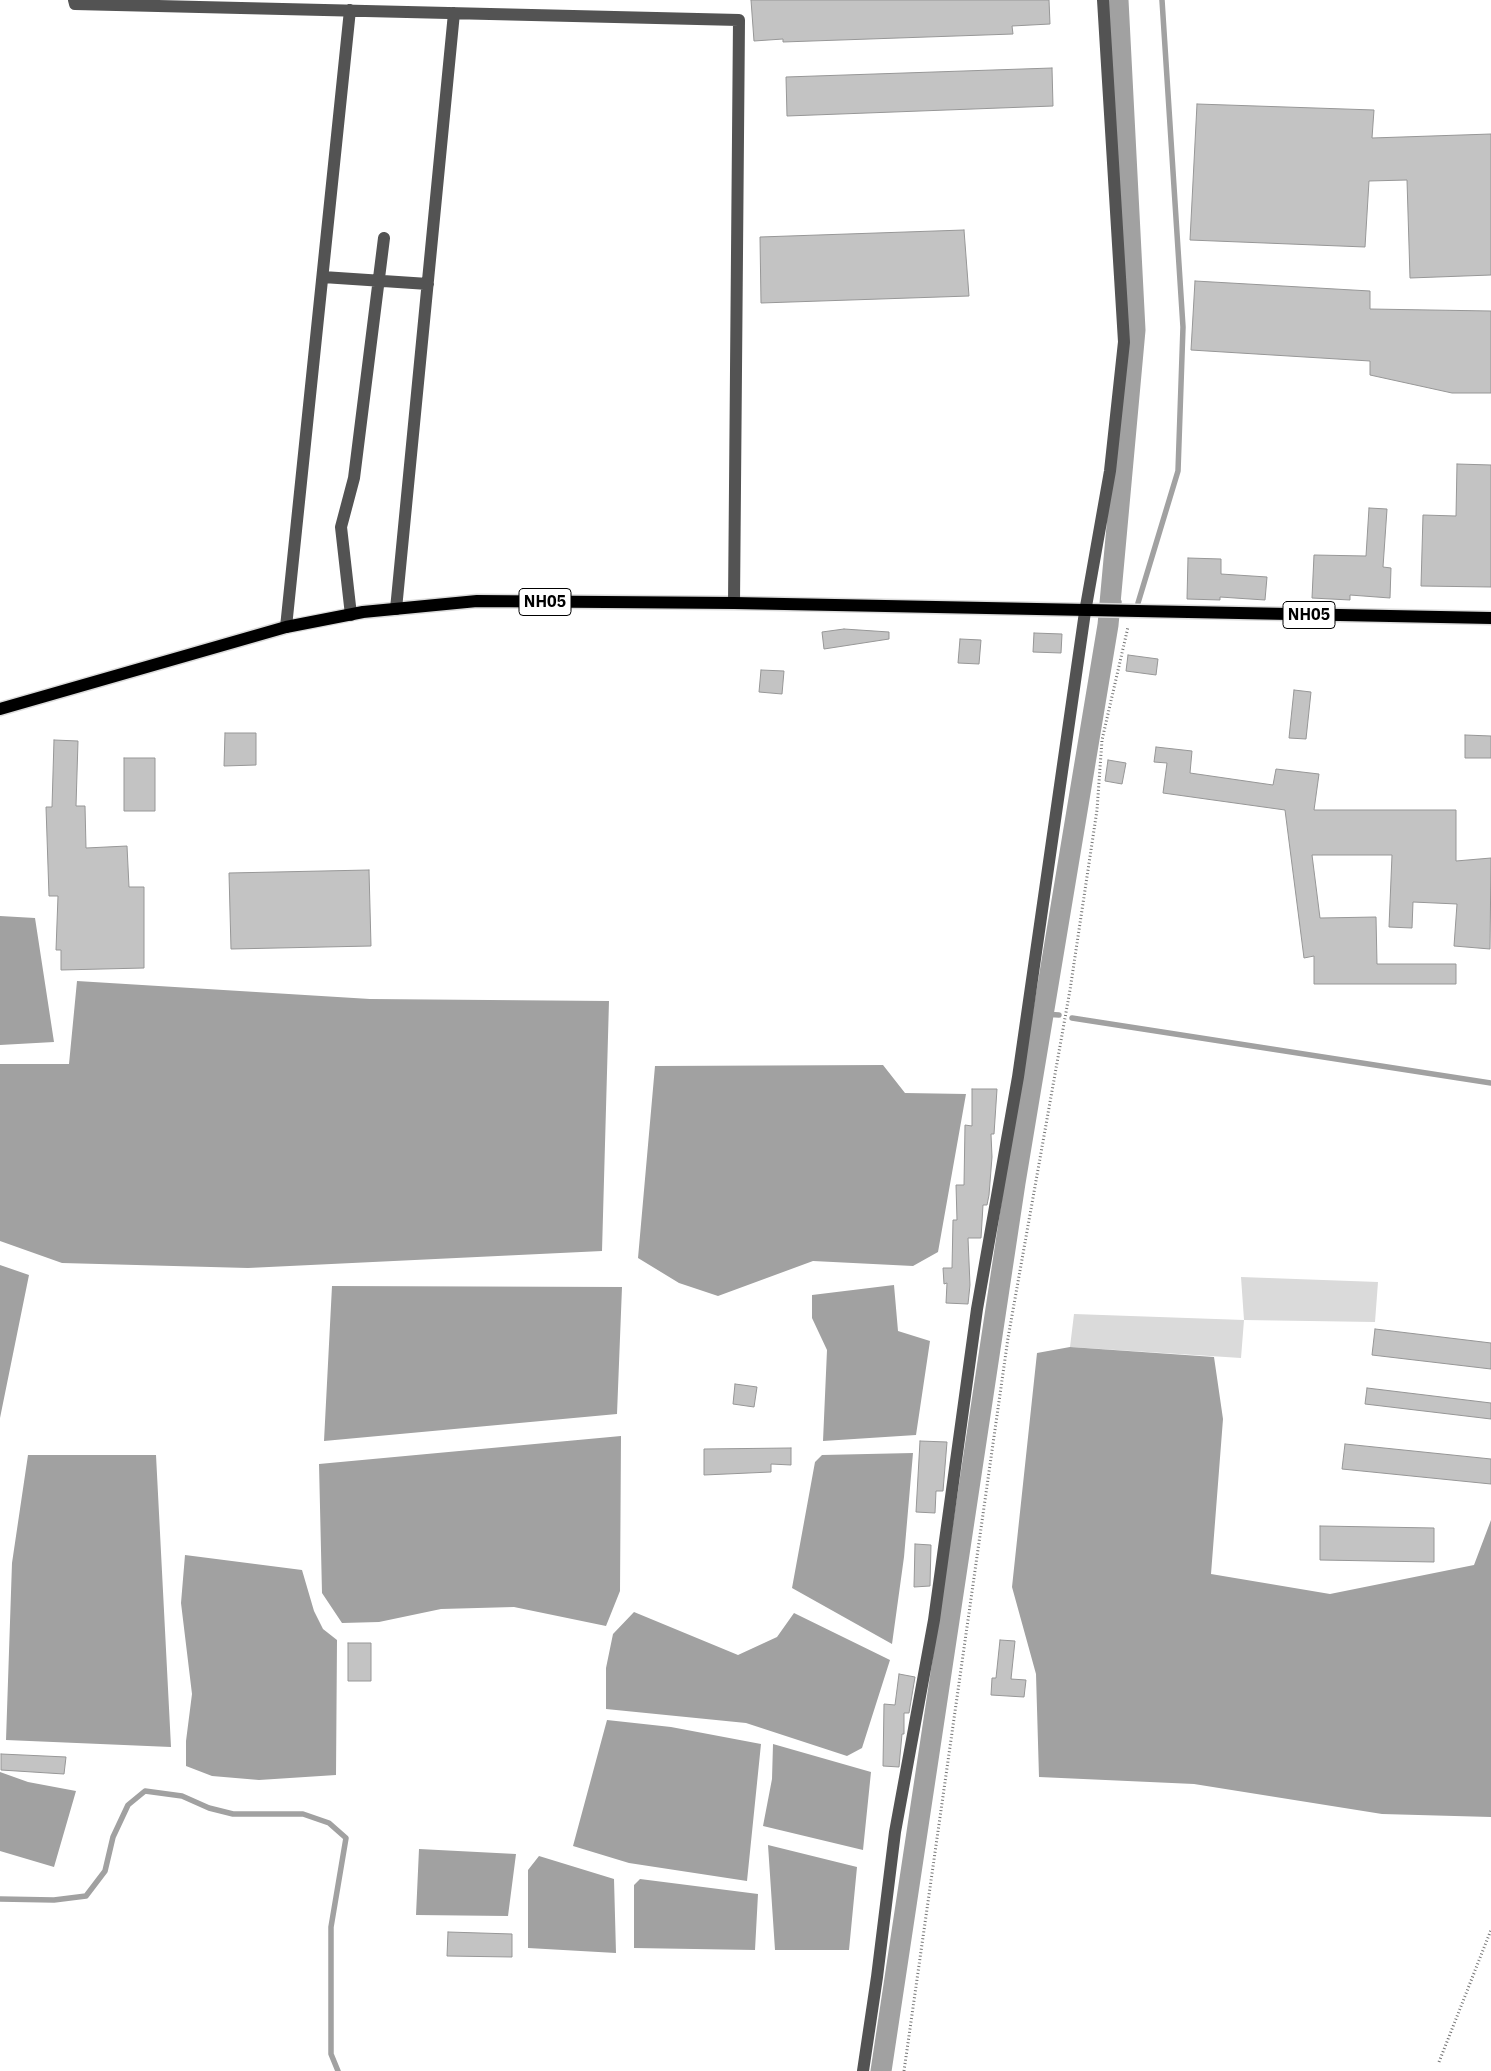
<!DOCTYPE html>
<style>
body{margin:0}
canvas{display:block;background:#fff}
</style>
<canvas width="1491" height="2071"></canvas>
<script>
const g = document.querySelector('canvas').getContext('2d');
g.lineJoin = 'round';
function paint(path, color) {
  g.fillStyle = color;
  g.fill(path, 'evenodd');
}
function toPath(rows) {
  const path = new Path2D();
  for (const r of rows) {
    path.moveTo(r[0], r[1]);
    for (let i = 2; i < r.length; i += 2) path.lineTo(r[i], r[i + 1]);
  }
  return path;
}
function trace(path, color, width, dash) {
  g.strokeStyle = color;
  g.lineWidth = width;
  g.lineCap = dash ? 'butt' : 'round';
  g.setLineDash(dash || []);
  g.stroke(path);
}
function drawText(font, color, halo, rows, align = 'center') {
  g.font = font + ' "IBM Plex Sans",sans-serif';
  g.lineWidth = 5;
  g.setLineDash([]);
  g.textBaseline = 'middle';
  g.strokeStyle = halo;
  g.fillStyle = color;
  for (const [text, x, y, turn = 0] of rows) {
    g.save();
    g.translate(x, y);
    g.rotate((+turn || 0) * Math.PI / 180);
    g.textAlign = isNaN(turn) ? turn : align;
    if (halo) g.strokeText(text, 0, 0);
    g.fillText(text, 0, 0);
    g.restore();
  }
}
paint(toPath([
 [1241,1277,1378,1282,1375,1322,1244,1320,1241,1358,1070,1347,1074,1314,1244,1320]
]), '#dadada');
paint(toPath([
 [0,916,35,918,54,1042,0,1045],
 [77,981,370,999,609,1001,602,1251,248,1268,62,1263,0,1241,0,1064,69,1064],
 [883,1065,905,1093,966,1094,938,1252,913,1266,813,1261,718,1296,679,1283,638,1258,655,1066],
 [0,1265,29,1275,0,1418],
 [894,1285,898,1331,930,1341,916,1435,823,1441,827,1350,812,1318,812,1295],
 [332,1286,622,1287,617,1414,324,1441],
 [1070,1347,1214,1357,1223,1419,1211,1574,1330,1594,1474,1565,1491,1520,1491,1817,1382,1814,1194,1784,1039,1777,1036,1674,1012,1587,1037,1353],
 [621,1436,620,1591,606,1626,514,1607,441,1609,379,1622,342,1623,322,1593,319,1464],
 [913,1453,904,1557,892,1644,792,1588,815,1462,822,1455],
 [28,1455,156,1455,171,1747,6,1740,12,1563],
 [185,1555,302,1570,314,1611,323,1629,337,1640,336,1775,259,1780,212,1776,186,1766,186,1741,192,1694,181,1603],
 [634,1612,738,1655,777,1637,794,1613,890,1660,862,1748,847,1756,746,1723,606,1709,606,1668,613,1634],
 [607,1720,671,1727,761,1744,747,1881,629,1863,573,1846],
 [773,1744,871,1772,863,1850,763,1826,772,1779],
 [0,1772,28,1782,76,1791,54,1867,0,1851],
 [768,1845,857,1867,849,1950,775,1950],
 [419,1849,516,1854,508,1916,416,1915],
 [539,1856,614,1879,616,1953,528,1948,528,1870],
 [640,1879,758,1894,755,1950,634,1948,634,1885]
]), '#a1a1a1');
trace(toPath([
 [1110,602,1119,602],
 [1138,603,1178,471,1183,327,1162,0],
 [1043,1014,1059,1015],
 [1072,1018,1491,1083],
 [0,1899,54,1900,86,1896,105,1871,113,1837,128,1805,145,1791,182,1796,209,1808,233,1814,303,1814,329,1823,346,1838,331,1927,331,2054,338,2071]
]), '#a1a1a1', 5.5);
trace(toPath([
 [881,2071,1015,1183,1108,625,1135,330,1118,0]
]), '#a1a1a1', 21);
const building = toPath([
 [751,0,1049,0,1050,24,1012,26,1013,34,783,42,783,39,754,41,751,0],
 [1052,68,1053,106,787,116,786,77,1052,68],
 [1197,104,1374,110,1372,138,1491,134,1491,275,1410,278,1407,180,1369,181,1365,247,1190,240,1197,104],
 [964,230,969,296,761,303,760,237,964,230],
 [1195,281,1370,291,1370,309,1491,311,1491,393,1452,393,1370,375,1370,361,1191,350,1195,281],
 [1457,464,1491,465,1491,587,1421,586,1423,515,1456,516,1457,464],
 [1369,508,1387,509,1383,567,1391,568,1390,598,1350,595,1350,600,1312,598,1314,555,1366,556,1369,508],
 [1188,558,1221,559,1221,574,1267,577,1265,600,1220,597,1220,600,1187,599,1188,558],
 [844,629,889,632,889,639,824,649,822,632,844,629],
 [1034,633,1062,634,1061,653,1033,652,1034,633],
 [960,639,981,640,979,664,958,663,960,639],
 [1128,655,1158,659,1156,675,1126,671,1128,655],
 [761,670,784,671,782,694,759,692,761,670],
 [1294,690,1311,692,1306,739,1289,738,1294,690],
 [225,733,256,733,256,765,224,766,225,733],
 [1465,735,1491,736,1491,758,1465,758,1465,735],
 [54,740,78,741,76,806,85,806,86,848,127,846,129,887,144,887,144,968,61,970,61,950,56,950,58,896,49,896,46,807,52,807,54,740],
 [1156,747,1192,751,1190,773,1273,785,1276,769,1319,774,1314,810,1456,810,1456,861,1491,858,1490,949,1454,946,1457,904,1413,902,1412,928,1389,927,1392,855,1312,855,1320,918,1376,917,1377,964,1456,964,1456,984,1314,984,1314,956,1304,958,1285,810,1163,793,1167,763,1154,762,1156,747],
 [124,758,155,758,155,811,124,811,124,758],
 [1108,760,1126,763,1122,784,1105,781,1108,760],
 [369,870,371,946,231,949,229,873,369,870],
 [972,1089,997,1089,994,1134,991,1134,992,1157,989,1195,987,1205,983,1205,981,1238,968,1238,970,1285,968,1304,946,1303,947,1283,944,1284,943,1268,952,1268,953,1220,957,1220,956,1185,964,1185,965,1125,972,1126,972,1089],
 [1375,1329,1491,1343,1491,1369,1372,1355,1375,1329],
 [735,1384,757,1387,754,1407,733,1404,735,1384],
 [1367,1388,1491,1403,1491,1419,1365,1404,1367,1388],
 [920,1441,947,1442,943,1491,936,1491,935,1513,916,1512,920,1441],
 [1345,1444,1491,1459,1491,1484,1342,1469,1345,1444],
 [791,1448,791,1465,771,1464,771,1472,704,1475,704,1449,791,1448],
 [1320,1526,1434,1528,1434,1562,1320,1560,1320,1526],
 [915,1544,931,1545,930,1586,914,1587,915,1544],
 [1000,1640,1015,1641,1011,1679,1026,1680,1024,1697,991,1695,992,1678,996,1678,1000,1640],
 [348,1643,371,1643,371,1681,348,1681,348,1643],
 [899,1674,915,1677,909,1713,904,1713,904,1734,902,1734,899,1767,883,1766,884,1704,895,1705,899,1674],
 [1,1754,66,1757,64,1774,1,1770,1,1754],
 [448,1932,512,1934,512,1957,447,1956,448,1932]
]);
paint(building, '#c3c3c3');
trace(building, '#979797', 1);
const major = toPath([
 [0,709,286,627,363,612,477,601,734,603,1491,618]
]);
trace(major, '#dbdbdb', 15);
trace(toPath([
 [1439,2062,1491,1930],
 [904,2071,1008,1338,1070,990,1097,810,1102,740,1128,627]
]), '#757575', 3, [1, 2.5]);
trace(toPath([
 [74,0,75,4,739,20,734,603],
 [323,277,428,284],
 [396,609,454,13],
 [351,615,341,527,354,478,384,238],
 [286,627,350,10],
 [863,2071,877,1977,895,1832,934,1620,977,1309,1018,1077,1085,612,1110,471,1124,342,1103,0]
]), '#535353', 12);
trace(major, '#000', 12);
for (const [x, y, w] of [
 [545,602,52],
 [1309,615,52]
]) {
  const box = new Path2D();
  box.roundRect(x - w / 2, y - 13.5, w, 27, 4);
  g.fillStyle = '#fff';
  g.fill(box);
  trace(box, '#000', 1);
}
drawText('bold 16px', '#000', null, [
 ["NH05",545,602],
 ["NH05",1309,615]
]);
</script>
